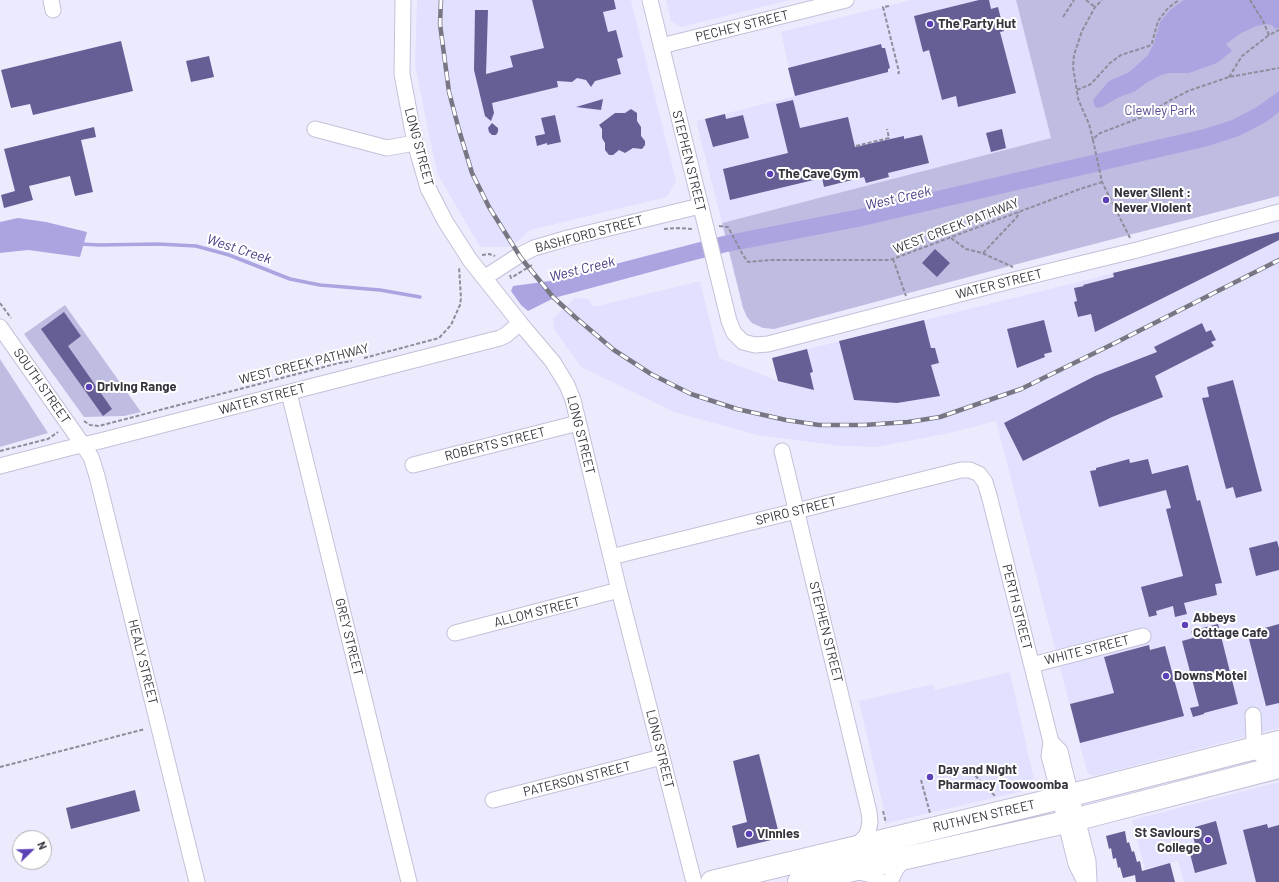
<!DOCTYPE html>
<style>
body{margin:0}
#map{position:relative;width:1279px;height:882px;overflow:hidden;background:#ecebfe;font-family:Barlow,sans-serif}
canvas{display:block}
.north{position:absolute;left:12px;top:830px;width:40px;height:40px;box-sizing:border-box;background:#fff;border:1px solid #afaeb2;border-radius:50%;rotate:67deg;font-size:11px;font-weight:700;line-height:16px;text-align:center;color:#36353e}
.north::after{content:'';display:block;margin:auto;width:14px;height:18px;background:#5c40b8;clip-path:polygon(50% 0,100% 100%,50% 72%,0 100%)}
</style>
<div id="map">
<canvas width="1279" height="882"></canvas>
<div class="north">N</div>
</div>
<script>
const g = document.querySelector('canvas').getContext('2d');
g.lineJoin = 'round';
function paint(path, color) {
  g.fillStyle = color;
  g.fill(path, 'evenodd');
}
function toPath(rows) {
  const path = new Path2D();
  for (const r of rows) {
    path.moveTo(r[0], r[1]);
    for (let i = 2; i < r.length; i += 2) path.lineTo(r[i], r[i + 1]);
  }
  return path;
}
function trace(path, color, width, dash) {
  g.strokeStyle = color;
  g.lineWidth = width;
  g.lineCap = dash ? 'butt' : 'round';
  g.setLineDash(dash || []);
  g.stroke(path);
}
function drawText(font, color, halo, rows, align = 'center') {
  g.font = font + ' Barlow,sans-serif';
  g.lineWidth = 4;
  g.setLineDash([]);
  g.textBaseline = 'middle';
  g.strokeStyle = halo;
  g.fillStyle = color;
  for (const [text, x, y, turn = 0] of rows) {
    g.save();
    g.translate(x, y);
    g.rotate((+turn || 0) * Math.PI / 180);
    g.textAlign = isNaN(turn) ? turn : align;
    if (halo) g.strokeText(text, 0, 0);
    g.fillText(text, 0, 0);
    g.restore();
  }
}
paint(toPath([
 [417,0,631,0,676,181,667,197,530,230,517,242,508,247,480,247,437,173,415,65],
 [666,0,790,0,681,27,671,21],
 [911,0,1016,0,1051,138,722,223,696,121,795,96,781,32],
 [1279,232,1279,728,1094,776,1091,775,1087,772,996,421,950,433,876,447,840,446,757,435,674,412,581,367,554,329,553,318,575,298,589,299,593,307,700,281,719,358,778,381,772,358],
 [1010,672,1036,788,887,823,859,701,933,684,935,690],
 [1279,782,1279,882,1184,882,1178,861,1145,869,1132,820]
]), '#e2e0ff');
paint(toPath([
 [1016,0,1279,0,1279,196,1021,263,774,329,763,328,752,323,747,317,743,308,722,223,1051,138],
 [65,305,141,412,124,416,84,417,24,334],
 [0,359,48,433,0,447]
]), '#bfbce2');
paint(toPath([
 [1184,0,1279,0,1279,28,1275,29,1272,25,1266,24,1257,26,1241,33,1226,44,1232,51,1217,63,1189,73,1169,73,1161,75,1146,83,1134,92,1119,97,1102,107,1098,108,1095,107,1093,100,1108,82,1113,79,1128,73,1134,68,1148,55,1154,43,1160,22,1170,10],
 [1279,91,1279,112,1266,122,1239,136,1208,146,858,227,727,252,695,260,554,298,528,311,521,305,511,291,513,286,550,281,723,236,855,210,1204,129,1232,120,1257,107],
 [18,218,46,222,87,232,80,257,28,250,0,253,0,222]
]), '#aaa4e1');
trace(toPath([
 [80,244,99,245,158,244,196,246,229,255,290,279,320,285,380,290,420,297]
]), '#aaa4e1', 3.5);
paint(toPath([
 [532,0,614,0,616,9,603,12,608,32,616,30,623,57,617,59,621,74,595,81,591,87,586,80,577,78,572,82,557,81,558,87,492,103,494,113,491,121,485,116,474,70,475,10,488,10,486,74,513,67,510,56,544,48],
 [979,0,989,0,991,9,998,7,1004,31,1000,32,1016,93,958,107,956,96,942,100,929,50,923,52,914,16],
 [121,41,133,91,33,115,30,104,11,108,1,70],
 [881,44,882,48,885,48,890,68,888,69,888,72,795,96,788,68],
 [209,56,214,77,191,82,186,61],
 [603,99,601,110,576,107],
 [793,100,800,128,848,117,855,147,904,136,904,139,922,135,929,163,888,173,889,177,866,183,864,177,824,187,822,178,730,200,723,169,788,153,776,104],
 [631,109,637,113,637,121,641,127,641,136,645,141,645,145,642,149,633,148,625,153,619,150,613,155,609,155,605,150,605,143,602,138,602,129,599,125,615,113,625,113],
 [725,114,726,119,743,115,749,138,713,147,705,119],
 [555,115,561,142,547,145,547,143,537,146,535,136,545,134,541,118],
 [492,123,498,128,498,132,496,135,492,135,489,132,488,128],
 [94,127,96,137,81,140,93,192,75,196,70,176,29,186,33,200,4,208,1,195,15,191,4,149],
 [1002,129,1006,148,991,152,986,133],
 [1279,232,1279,240,1095,332,1091,314,1078,317,1074,302,1077,301,1074,288,1084,286,1083,285,1114,277,1113,273],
 [935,249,950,263,937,277,922,263],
 [64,312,81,336,68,346,112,409,103,416,41,329],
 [924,320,931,348,935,348,939,363,931,365,940,396,897,403,854,400,839,341],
 [1044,320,1052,352,1044,354,1045,357,1017,368,1007,329],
 [1202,323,1206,332,1211,330,1216,340,1211,342,1214,346,1155,376,1163,397,1112,417,1023,461,1004,423,1095,376,1157,352,1154,347],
 [807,349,813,372,810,373,814,390,778,381,772,358],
 [1233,380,1262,491,1236,498,1233,487,1226,489,1202,398,1209,397,1207,387],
 [1129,459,1130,463,1148,459,1152,474,1188,465,1197,501,1200,500,1222,583,1215,584,1217,595,1184,603,1187,614,1175,617,1173,606,1156,611,1157,615,1149,617,1141,587,1183,576,1166,509,1171,508,1166,490,1099,507,1090,471,1096,470,1096,468],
 [1277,541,1279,548,1279,570,1256,576,1249,548],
 [1218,624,1238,704,1204,713,1204,714,1193,717,1190,708,1199,706,1182,641,1193,638,1191,631],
 [1279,624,1279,703,1266,706,1249,639,1256,637,1254,631],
 [1149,645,1150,650,1165,646,1184,716,1080,743,1070,704,1114,693,1104,657],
 [759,754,780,838,737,848,732,826,747,822,733,761],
 [135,790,140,811,71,829,66,808],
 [1216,821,1227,864,1195,873,1188,846,1195,844,1192,832,1196,831,1195,827],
 [1267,824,1268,828,1279,825,1279,882,1256,882,1243,830],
 [1125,831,1127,843,1129,842,1132,852,1134,851,1137,862,1140,861,1142,871,1170,863,1175,882,1136,882,1135,875,1123,878,1120,867,1118,868,1116,858,1113,859,1111,848,1109,849,1106,836]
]), '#655f96');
const minor = toPath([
 [51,0,53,10],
 [403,0,402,74,415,143,428,188,445,221,470,260,520,323,553,362,567,385,573,400,619,590,694,882],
 [650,0,729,321,734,333,743,342,755,345,768,344,1010,281,1137,250,1279,212],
 [661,46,846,0],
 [315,129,387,148,415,143],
 [484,278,518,256,534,248,568,238,700,206],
 [0,327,83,445,91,457,97,476,197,882],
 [289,393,409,882],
 [782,451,869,812,870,822,868,832,865,837,855,847],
 [413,465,578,423],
 [0,466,69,448,100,441,500,338,506,335,520,323],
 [611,557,961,470,970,470,979,474,985,482,990,499,1051,742,1049,756,1052,767,1076,864,1085,882],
 [455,633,619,590],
 [1032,665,1143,636],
 [1253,715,1254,739,1258,753,1266,758,1270,759,1279,758],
 [1051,742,1060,751,1063,764,1088,861,1089,882],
 [493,800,662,757],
 [855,871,872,875,881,882],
 [890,882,896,869,900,864,908,858]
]);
const highway = toPath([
 [712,882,1044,802,1279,742],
 [799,882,1066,822,1279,767]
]);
trace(minor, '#c3c1d8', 17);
trace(highway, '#c3c1d8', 24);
trace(toPath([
 [1086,0,1095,7],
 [1250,0,1263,21,1269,35,1279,30],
 [889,6,883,7,899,72,898,74],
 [1063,17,1074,0],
 [1229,77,1242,56,1269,35],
 [1077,90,1091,84,1110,63,1121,55,1149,46,1152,43,1158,21,1168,8,1179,0],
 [1093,140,1089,124,1081,106,1078,98,1073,67,1074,55,1082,31,1095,7,1102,0],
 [856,146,889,138,887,129],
 [719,226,728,227,743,255,748,262,771,260,890,260,1080,189,1102,182],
 [664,229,678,228,693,229],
 [951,238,966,249,982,253,1013,267],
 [1130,238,1102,182,1093,140,1098,134,1142,117,1169,101,1188,91,1229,77,1279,68],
 [983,253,1017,217,1019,212],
 [482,255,489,254,495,256],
 [893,259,906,296],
 [510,275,511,278,532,265],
 [0,303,11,318],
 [364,358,439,338,451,325,460,305,461,298,459,267],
 [84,421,90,425,99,426,339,363,352,361],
 [0,451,48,439,58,432],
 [0,767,145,729],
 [967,767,995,796],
 [921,780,930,813],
 [883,811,886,823]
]), '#8e8d9b', 2, [4, 2]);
trace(minor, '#fff', 15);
trace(highway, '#fff', 22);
const rail = toPath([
 [441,0,440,24,449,92,459,130,472,173,489,207,521,258,553,297,575,317,614,350,651,374,691,394,737,409,786,420,819,425,864,425,908,422,940,417,1021,389,1117,342,1279,260]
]);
trace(rail, '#777682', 4.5);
trace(rail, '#fff', 3, [9]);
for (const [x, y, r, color] of [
 [930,24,4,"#5c40b8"],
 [770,174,4,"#5c40b8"],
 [1106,200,4,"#5c40b8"],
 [89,387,4,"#5c40b8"],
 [1185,625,4,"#5c40b8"],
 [1166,676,4,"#5c40b8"],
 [930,777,4,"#5c40b8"],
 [749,834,4,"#5c40b8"],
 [1208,840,4,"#5c40b8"]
]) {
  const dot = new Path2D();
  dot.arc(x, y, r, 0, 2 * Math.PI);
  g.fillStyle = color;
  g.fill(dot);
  trace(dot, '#fff', 1.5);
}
drawText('bold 13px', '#36353e', '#fff', [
 ["The Party Hut",938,24],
 ["The Cave Gym",778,174],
 ["Never Silent :",1114,193],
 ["Never Violent",1114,208],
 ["Driving Range",97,387],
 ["Abbeys",1193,618],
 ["Cottage Cafe",1193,633],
 ["Downs Motel",1174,676],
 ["Day and Night",938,770],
 ["Pharmacy Toowoomba",938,785],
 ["St Saviours",1200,833,"right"],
 ["College",1200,848,"right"],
 ["Vinnies",757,834]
], 'left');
drawText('13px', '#36353e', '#fff', [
 ["PECHEY STREET",742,26,-14],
 ["LONG STREET",419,147,75],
 ["STEPHEN STREET",689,161,76],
 ["WEST CREEK PATHWAY",956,226,-21],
 ["BASHFORD STREET",589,234,-15],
 ["WATER STREET",999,284,-14],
 ["WEST CREEK PATHWAY",304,364,-14],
 ["SOUTH STREET",42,386,55],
 ["WATER STREET",262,399,-15],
 ["LONG STREET",581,435,76],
 ["ROBERTS STREET",495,444,-14],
 ["SPIRO STREET",796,511,-14],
 ["PERTH STREET",1017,607,76],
 ["ALLOM STREET",537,612,-14],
 ["STEPHEN STREET",826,632,76],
 ["GREY STREET",349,637,76],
 ["WHITE STREET",1087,650,-14],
 ["HEALY STREET",143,662,76],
 ["LONG STREET",660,749,76],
 ["PATERSON STREET",577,779,-14],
 ["RUTHVEN STREET",984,816,-13]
]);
drawText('13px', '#564a94', '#fff', [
 ["Clewley Park",1160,111]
]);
drawText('italic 14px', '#483b84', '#fff', [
 ["West Creek",898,198,-13],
 ["West Creek",239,249,18],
 ["West Creek",582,269,-14]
]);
</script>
